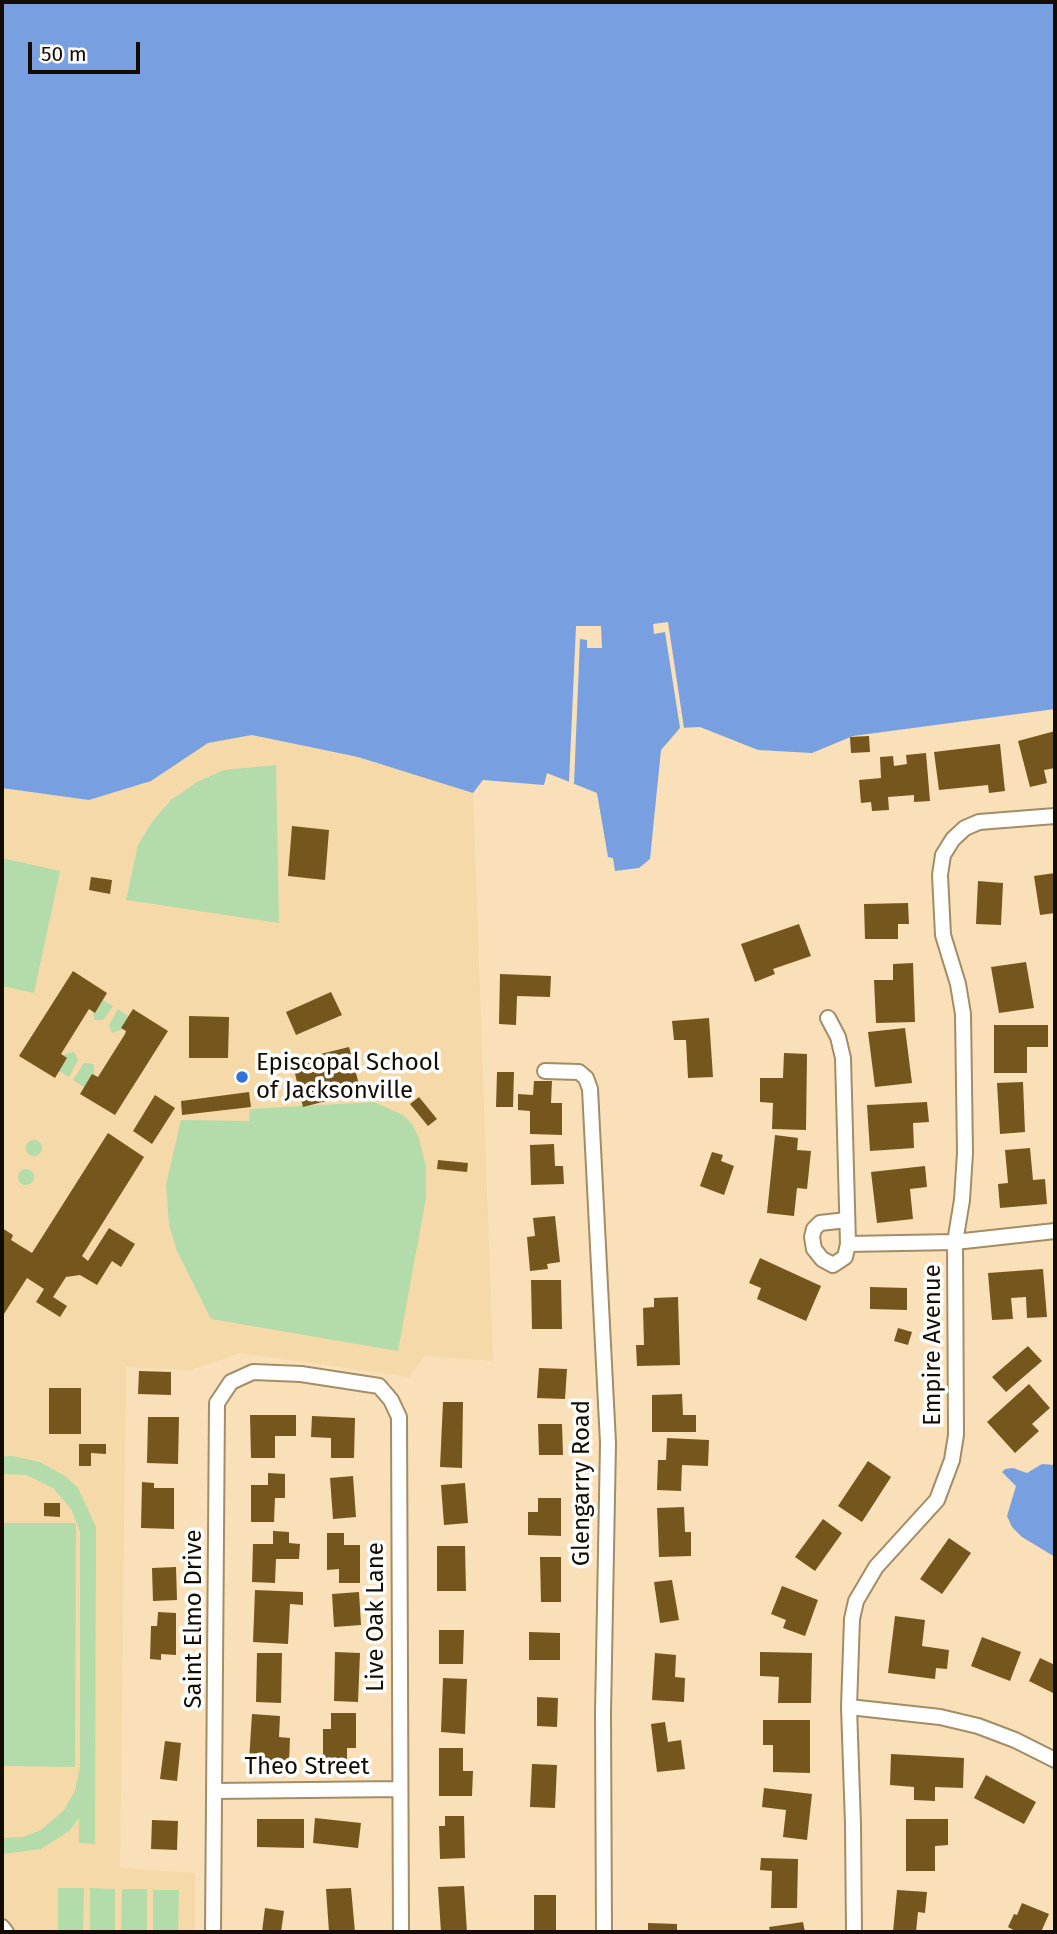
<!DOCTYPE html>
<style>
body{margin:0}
#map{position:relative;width:1057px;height:1934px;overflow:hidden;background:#f9e0b8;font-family:"Fira Sans",sans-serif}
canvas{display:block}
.frame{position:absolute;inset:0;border:4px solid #140c01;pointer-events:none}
.scale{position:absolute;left:28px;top:42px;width:112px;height:32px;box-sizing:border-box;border:4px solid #140c01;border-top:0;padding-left:9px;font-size:21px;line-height:24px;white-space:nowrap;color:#140c01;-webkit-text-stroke:5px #fff;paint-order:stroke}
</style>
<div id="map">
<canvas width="1057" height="1934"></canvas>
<div class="frame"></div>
<div class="scale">50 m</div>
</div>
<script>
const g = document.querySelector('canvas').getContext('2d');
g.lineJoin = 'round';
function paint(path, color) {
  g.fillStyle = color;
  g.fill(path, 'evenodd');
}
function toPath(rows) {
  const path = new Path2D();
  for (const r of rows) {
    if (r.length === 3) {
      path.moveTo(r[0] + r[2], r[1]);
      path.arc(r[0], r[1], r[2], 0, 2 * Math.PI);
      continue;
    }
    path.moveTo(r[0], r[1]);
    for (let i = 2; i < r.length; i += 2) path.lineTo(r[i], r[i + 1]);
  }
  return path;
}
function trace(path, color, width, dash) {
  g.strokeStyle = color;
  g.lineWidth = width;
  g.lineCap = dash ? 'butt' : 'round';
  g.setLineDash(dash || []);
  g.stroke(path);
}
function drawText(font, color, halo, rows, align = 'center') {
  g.font = font + ' "Fira Sans",sans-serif';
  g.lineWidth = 7;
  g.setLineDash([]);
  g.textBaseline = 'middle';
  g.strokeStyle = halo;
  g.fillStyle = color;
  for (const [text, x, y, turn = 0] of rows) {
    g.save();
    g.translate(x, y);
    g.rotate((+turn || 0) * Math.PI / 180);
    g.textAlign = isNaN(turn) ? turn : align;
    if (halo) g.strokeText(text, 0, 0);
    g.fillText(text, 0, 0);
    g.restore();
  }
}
paint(toPath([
 [252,735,358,757,473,793,493,1361,424,1356,410,1377,240,1353,190,1370,126,1367,120,1868,195,1873,195,1932,2,1932,2,788,89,800,151,781,208,743]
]), '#f5d9a9');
paint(toPath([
 [276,765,279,923,126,900,138,845,152,822,171,800,197,782,224,770],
 [2,858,60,871,34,993,2,986],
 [103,1000,113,1006,103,1020,94,1020,93,1011,96,1012],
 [118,1009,128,1016,121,1028,123,1029,112,1033,109,1025],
 [74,1052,78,1060,69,1077,59,1071,67,1059,62,1055],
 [84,1063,93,1064,95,1076,84,1087,73,1080],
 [374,1102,403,1115,412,1124,419,1138,426,1167,426,1198,398,1351,211,1319,177,1251,169,1225,166,1185,181,1120,249,1121,250,1109],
 [34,1148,8],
 [26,1177,8],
 [12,1456,40,1462,65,1476,78,1488,96,1527,95,1844,79,1843,79,1818,69,1831,41,1849,2,1854,2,1838,23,1837,41,1830,64,1810,75,1791,80,1767,80,1532,71,1509,53,1488,26,1475,2,1474,2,1457],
 [2,1523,76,1523,75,1767,2,1766],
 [58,1888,84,1888,83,1932,58,1932],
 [90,1888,115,1889,115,1932,90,1932],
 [122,1889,147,1889,147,1932,121,1932],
 [153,1890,179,1890,178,1932,153,1932]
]), '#b3dcaa');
paint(toPath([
 [2,2,1055,2,1055,709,853,736,812,753,758,750,700,727,680,728,661,750,650,859,639,868,615,871,613,858,608,857,597,793,547,773,544,785,483,780,473,793,358,757,252,735,208,743,151,781,89,800,2,788],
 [1042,1464,1055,1465,1055,1557,1022,1537,1012,1527,1007,1516,1016,1486,1002,1472,1005,1469,1013,1468,1027,1473]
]), '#789fe0');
paint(toPath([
 [668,622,684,728,680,728,665,632,654,634,653,624],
 [576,626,601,626,602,648,587,648,587,640,580,639,574,784,569,782]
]), '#f9e0b8');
paint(toPath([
 [1055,731,1055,768,1044,770,1047,783,1030,787,1018,741],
 [869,736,870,752,851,753,850,737],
 [1000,744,1005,791,989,793,988,785,939,790,934,752],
 [926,753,930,801,914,802,914,795,888,797,889,810,872,811,871,802,861,803,859,780,881,778,880,757,893,756,894,766,907,764,906,755],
 [292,826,329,830,325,880,288,876],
 [1055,873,1055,913,1040,915,1034,876],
 [91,877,112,880,110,894,89,890],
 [978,881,1003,883,1001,925,976,924],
 [908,903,909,924,898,924,898,939,865,939,864,904],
 [799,924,811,956,773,969,775,974,755,982,741,944],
 [1026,962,1034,1008,999,1013,991,967],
 [913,963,915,1022,876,1023,874,980,893,980,893,964],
 [73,971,107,993,95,1013,89,1009,61,1054,67,1058,55,1078,19,1056],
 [500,974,551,976,550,997,517,996,516,1025,499,1024],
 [331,992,342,1015,296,1035,286,1012],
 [133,1009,168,1031,115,1115,80,1094,92,1074,98,1077,125,1034,126,1031,121,1028],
 [189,1016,229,1017,228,1058,189,1058],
 [709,1018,713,1077,688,1078,686,1040,674,1040,672,1021],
 [994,1025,1048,1025,1048,1047,1027,1047,1027,1073,994,1073],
 [905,1028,912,1083,875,1087,868,1032],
 [349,1047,361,1092,303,1107,292,1061],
 [784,1053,807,1054,806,1130,772,1129,773,1103,760,1102,760,1078,783,1078],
 [497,1072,514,1072,513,1107,496,1107],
 [534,1081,552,1081,551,1103,562,1103,562,1135,530,1134,530,1111,518,1110,518,1094,533,1095],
 [1023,1082,1025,1132,1000,1134,997,1083],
 [249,1092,251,1107,182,1115,181,1101],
 [155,1095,175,1108,152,1144,133,1131],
 [419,1097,437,1119,428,1126,410,1104],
 [927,1102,929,1122,913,1123,914,1148,870,1151,867,1105],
 [108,1133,144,1157,82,1256,88,1261,109,1228,135,1244,121,1267,112,1261,97,1285,80,1275,66,1277,53,1297,67,1306,60,1317,36,1302,44,1289,27,1278,2,1317,2,1228,13,1235,11,1240,32,1253],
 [775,1135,798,1138,797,1150,811,1151,807,1189,797,1188,794,1216,767,1213],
 [554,1144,555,1166,563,1166,564,1184,531,1185,530,1145],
 [1030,1148,1033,1180,1045,1179,1047,1204,1000,1208,998,1184,1008,1183,1005,1150],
 [712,1152,723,1155,721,1161,734,1166,724,1195,700,1186],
 [438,1160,468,1163,467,1172,437,1169],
 [925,1166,927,1187,910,1189,913,1219,877,1223,871,1172],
 [555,1216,560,1262,547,1264,548,1269,530,1271,527,1237,535,1236,533,1218],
 [760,1258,821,1286,806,1321,757,1299,761,1288,749,1283],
 [1043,1269,1047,1317,1027,1318,1026,1297,1011,1298,1013,1319,992,1320,988,1273],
 [531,1280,561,1280,562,1329,532,1329],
 [870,1287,907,1288,907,1310,870,1309],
 [678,1297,680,1365,637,1366,636,1345,644,1345,643,1308,654,1307,654,1298],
 [898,1328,912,1332,908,1345,894,1341],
 [1028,1346,1042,1361,1006,1392,992,1377],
 [539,1368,567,1369,565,1399,537,1398],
 [139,1371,171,1372,171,1395,138,1394],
 [1029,1384,1050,1408,1032,1424,1039,1431,1015,1453,987,1422],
 [49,1388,81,1388,81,1434,49,1434],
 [682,1394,683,1415,696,1415,696,1432,652,1432,652,1395],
 [443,1402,463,1402,462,1468,440,1467],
 [250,1415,296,1415,296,1436,275,1436,275,1458,251,1458],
 [312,1416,355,1418,354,1458,331,1458,331,1438,311,1437],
 [148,1417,179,1417,178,1464,147,1463],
 [538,1424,562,1424,563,1455,539,1455],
 [667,1438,709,1440,708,1466,682,1465,681,1491,657,1490,658,1460,666,1460],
 [79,1444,106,1444,106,1454,91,1453,91,1466,79,1466],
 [868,1461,891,1477,862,1522,838,1506],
 [268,1473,285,1474,285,1498,275,1498,274,1522,251,1522,251,1485,268,1485],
 [353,1476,356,1517,333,1519,330,1478],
 [142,1482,154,1483,154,1488,174,1488,174,1529,141,1528],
 [465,1483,468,1523,444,1525,441,1485],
 [538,1498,561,1498,561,1536,528,1535,528,1512,538,1512],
 [44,1503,60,1503,60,1517,44,1516],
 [684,1507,685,1532,691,1532,691,1556,659,1557,657,1508],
 [823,1519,842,1533,815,1571,795,1557],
 [273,1531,289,1532,289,1543,300,1544,299,1559,276,1559,275,1583,252,1582,253,1544,273,1544],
 [327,1533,344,1533,344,1545,360,1545,360,1583,339,1583,339,1569,327,1570],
 [949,1538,971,1553,942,1594,920,1579],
 [437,1546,465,1546,466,1591,437,1591],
 [540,1557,561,1557,561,1602,541,1602],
 [176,1567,177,1600,153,1601,152,1568],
 [672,1580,679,1620,660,1623,654,1582],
 [782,1586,818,1600,805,1636,783,1628,786,1620,771,1614],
 [255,1590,303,1592,303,1605,290,1604,288,1644,253,1642],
 [359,1592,361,1625,334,1627,332,1594],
 [158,1612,176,1613,176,1655,161,1654,161,1660,150,1659,151,1626,157,1626],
 [895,1616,925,1620,922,1646,949,1650,947,1669,936,1668,935,1679,888,1673],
 [439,1630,464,1630,463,1664,439,1664],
 [529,1632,560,1633,560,1660,529,1660],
 [982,1637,1021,1652,1010,1681,971,1666],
 [335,1652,360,1653,358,1702,334,1701],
 [760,1652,812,1653,811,1703,778,1703,779,1677,760,1676],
 [257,1653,282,1653,281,1703,256,1702],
 [655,1653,676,1655,675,1677,685,1678,684,1702,652,1700],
 [1040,1658,1055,1665,1055,1694,1029,1681],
 [443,1678,467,1679,465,1734,441,1732],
 [537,1697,558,1698,557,1727,537,1726],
 [331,1713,356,1713,356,1748,347,1748,347,1759,323,1759,323,1729,331,1729],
 [252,1714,280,1716,279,1737,290,1738,289,1763,249,1761],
 [763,1720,810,1720,810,1773,773,1772,773,1745,763,1745],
 [665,1722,668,1742,681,1740,685,1769,657,1772,651,1724],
 [165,1741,181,1743,177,1781,160,1779],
 [439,1748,463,1748,463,1771,473,1771,472,1796,439,1796],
 [891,1754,964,1758,963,1788,935,1787,935,1801,914,1800,914,1787,890,1785],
 [532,1764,557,1765,555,1808,530,1807],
 [986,1775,1036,1802,1024,1824,974,1798],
 [764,1788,812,1794,807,1840,783,1837,786,1810,762,1807],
 [445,1816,464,1816,465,1858,440,1859,439,1826,445,1826],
 [315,1818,361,1823,358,1848,313,1843],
 [257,1819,304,1819,304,1848,257,1847],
 [906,1819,948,1819,948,1845,935,1846,935,1871,906,1871],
 [152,1820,178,1821,177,1850,151,1849],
 [761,1858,798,1859,797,1908,771,1908,772,1871,760,1870],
 [464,1886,467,1932,441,1932,438,1887],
 [351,1888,355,1932,329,1932,326,1889],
 [897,1890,927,1892,925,1913,918,1912,916,1932,893,1932],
 [534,1895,556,1895,556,1932,534,1932],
 [1022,1903,1049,1914,1041,1932,1017,1932,1008,1927,1014,1914,1017,1915],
 [265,1908,284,1911,281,1932,262,1932],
 [803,1922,805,1932,770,1932,769,1927],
 [648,1923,677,1924,677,1932,648,1932]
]), '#75561c');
const minor = toPath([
 [828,1018,838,1037,843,1058,848,1244,845,1257,833,1265,822,1259,814,1249,812,1237,814,1229,820,1223,847,1220],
 [545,1071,579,1072,586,1078,590,1089,608,1443,603,1713,604,1932],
 [848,1244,955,1242,1055,1231],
 [849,1707,940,1717,978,1726,1015,1740,1055,1760],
 [215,1791,399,1789],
 [2,1927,6,1932],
 [213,1932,217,1403,231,1382,253,1372,301,1374,379,1386,391,1400,399,1417,401,1932],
 [854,1932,853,1824,849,1707,852,1619,856,1601,876,1567,937,1500,952,1460,956,1435,955,1242,962,1200,965,1153,963,1014,958,984,943,935,940,875,943,855,953,839,965,828,979,822,1055,816]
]);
trace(minor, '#a38c66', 18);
trace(minor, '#fff', 14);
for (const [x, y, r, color] of [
 [242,1077,7,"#2f70de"]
]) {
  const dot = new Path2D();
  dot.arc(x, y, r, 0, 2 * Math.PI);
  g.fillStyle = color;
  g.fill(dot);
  trace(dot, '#fff', 2.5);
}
drawText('24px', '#140c01', '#fff', [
 ["Episcopal School",256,1063],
 ["of Jacksonville",256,1091]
], 'left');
drawText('24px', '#140c01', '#fff', [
 ["Empire Avenue",933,1345,-90],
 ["Glengarry Road",582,1483,-90],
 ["Live Oak Lane",376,1617,-90],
 ["Saint Elmo Drive",194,1619,-90],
 ["Theo Street",307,1767]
]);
</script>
